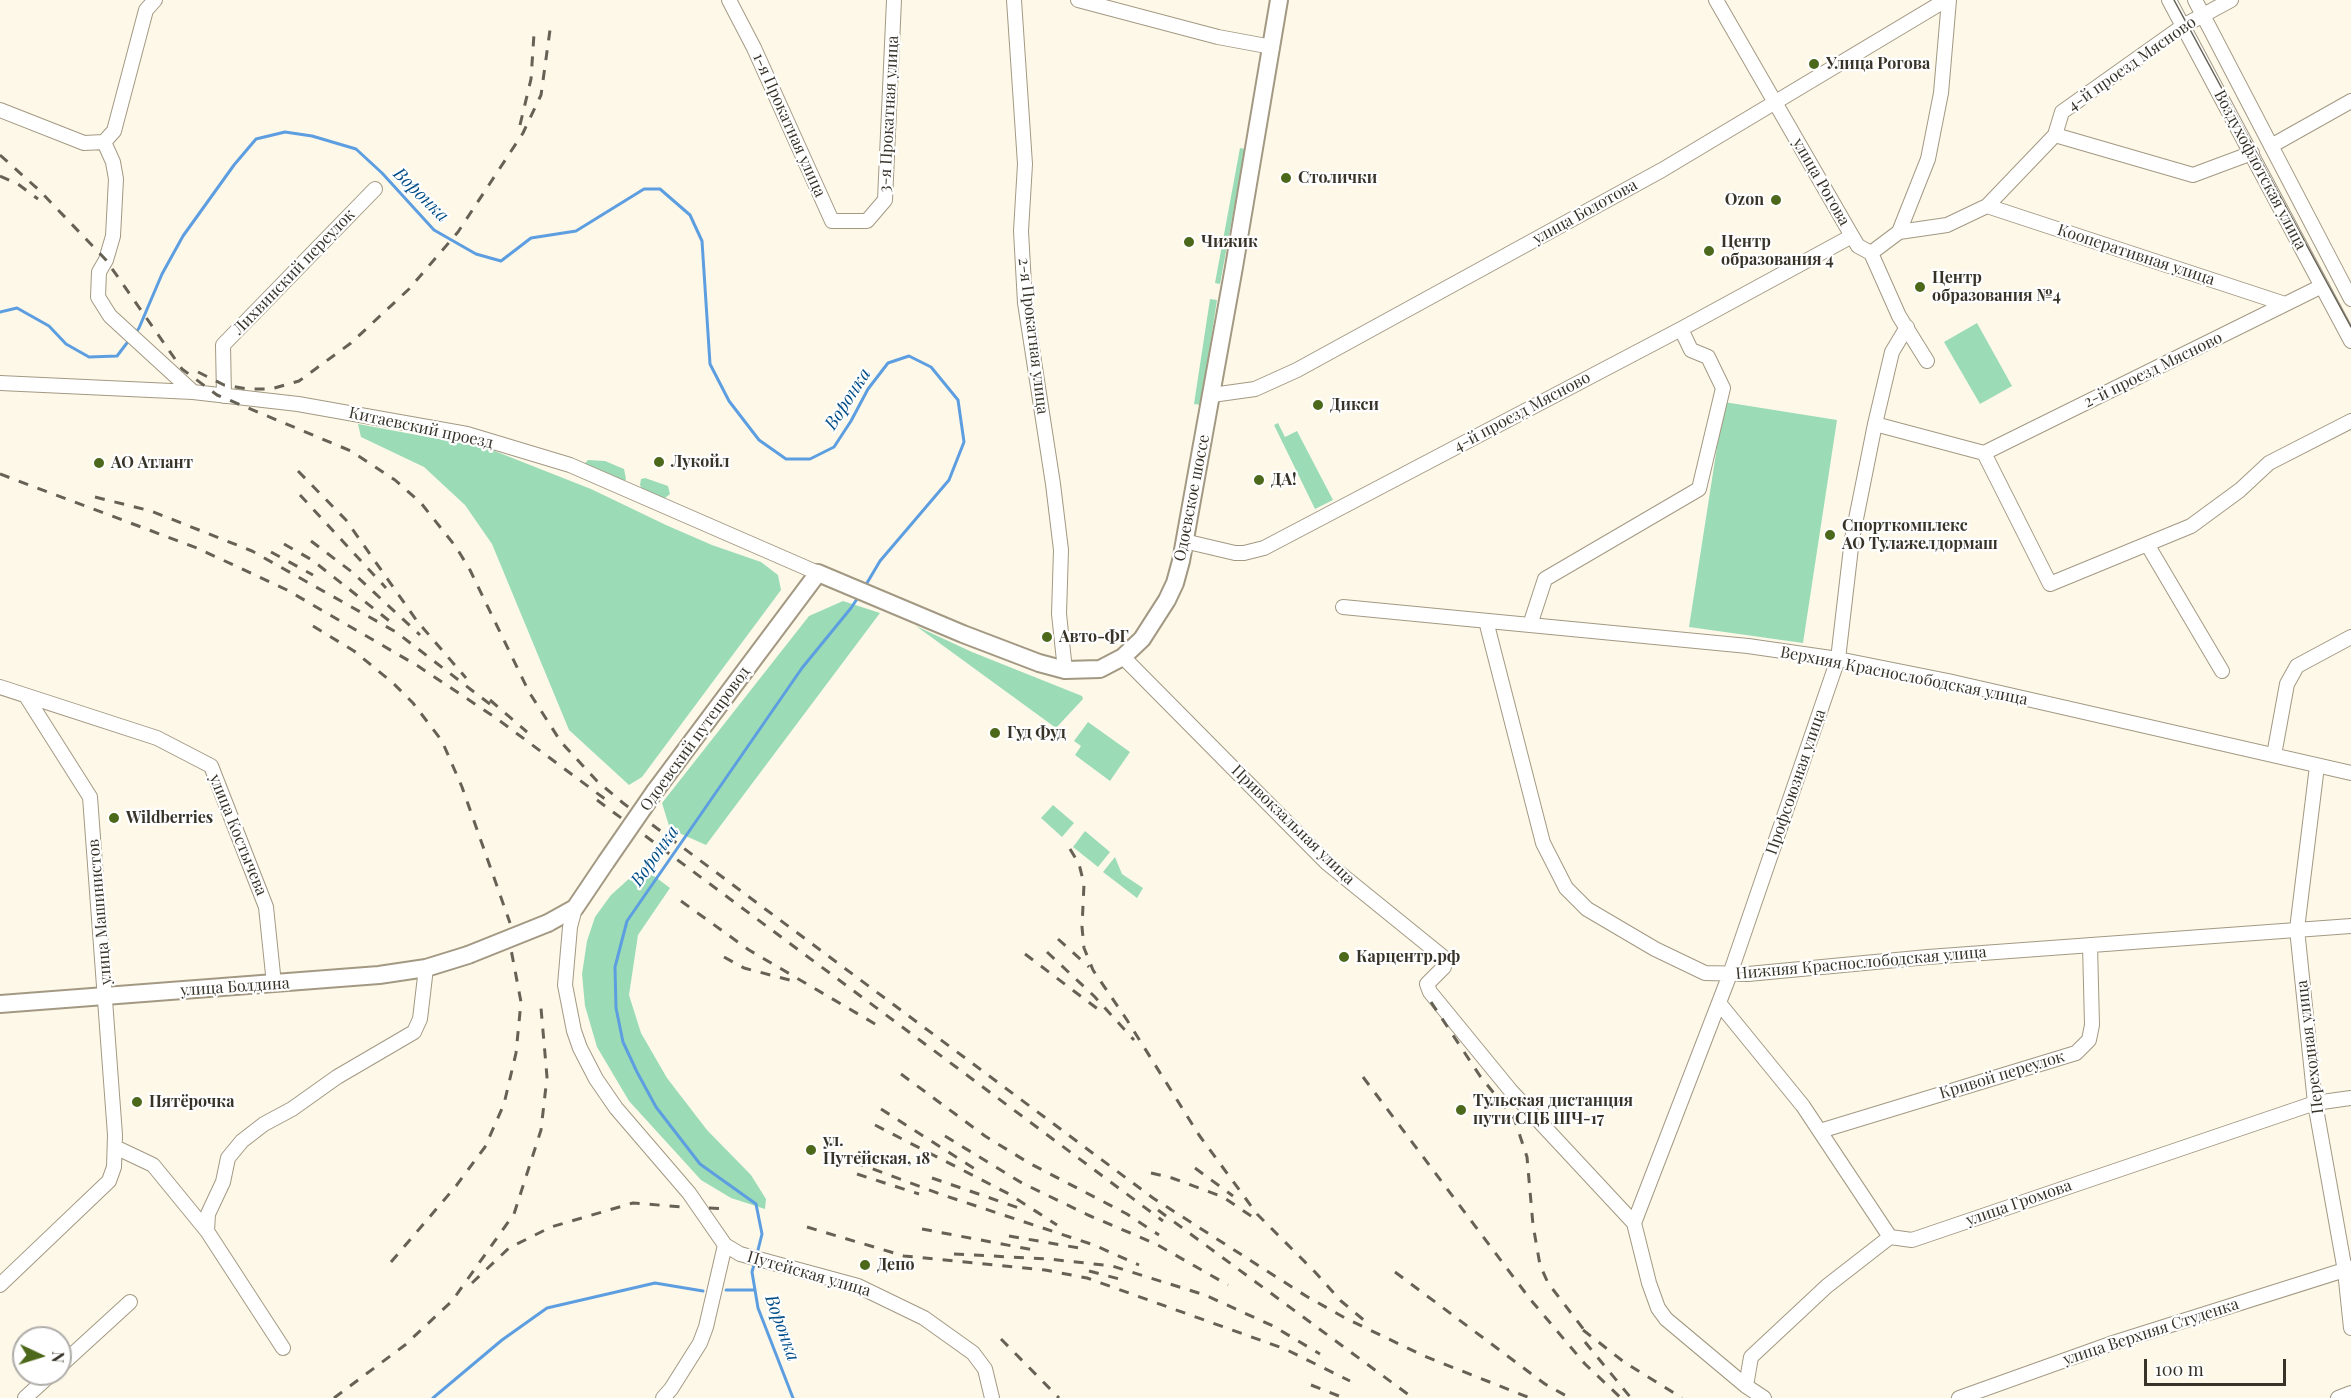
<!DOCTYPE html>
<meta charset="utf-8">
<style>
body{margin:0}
#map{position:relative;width:2351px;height:1398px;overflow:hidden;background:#fef8e9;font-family:"Playfair Display",serif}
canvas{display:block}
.north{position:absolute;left:12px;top:1326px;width:60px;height:60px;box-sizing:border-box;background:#fff;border:2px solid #afada9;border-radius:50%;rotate:94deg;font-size:16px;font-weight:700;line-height:24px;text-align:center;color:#373329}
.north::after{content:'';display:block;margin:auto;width:21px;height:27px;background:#4c681a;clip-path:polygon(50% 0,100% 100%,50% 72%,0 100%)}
.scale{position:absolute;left:2144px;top:1359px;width:142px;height:27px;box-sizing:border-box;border:3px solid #373329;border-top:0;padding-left:8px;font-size:18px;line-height:21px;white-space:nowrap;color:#373329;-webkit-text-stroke:4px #fff;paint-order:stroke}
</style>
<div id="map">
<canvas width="2351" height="1398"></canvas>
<div class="north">N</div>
<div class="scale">100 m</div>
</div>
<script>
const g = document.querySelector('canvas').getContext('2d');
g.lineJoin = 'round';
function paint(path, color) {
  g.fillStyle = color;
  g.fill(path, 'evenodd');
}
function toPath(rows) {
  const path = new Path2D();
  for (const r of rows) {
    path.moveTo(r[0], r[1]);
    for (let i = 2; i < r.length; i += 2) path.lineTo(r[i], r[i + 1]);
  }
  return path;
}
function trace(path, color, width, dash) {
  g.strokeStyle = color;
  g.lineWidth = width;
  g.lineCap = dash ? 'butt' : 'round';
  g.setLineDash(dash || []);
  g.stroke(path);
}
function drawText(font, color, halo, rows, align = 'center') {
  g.font = font + ' "Playfair Display",serif';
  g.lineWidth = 4.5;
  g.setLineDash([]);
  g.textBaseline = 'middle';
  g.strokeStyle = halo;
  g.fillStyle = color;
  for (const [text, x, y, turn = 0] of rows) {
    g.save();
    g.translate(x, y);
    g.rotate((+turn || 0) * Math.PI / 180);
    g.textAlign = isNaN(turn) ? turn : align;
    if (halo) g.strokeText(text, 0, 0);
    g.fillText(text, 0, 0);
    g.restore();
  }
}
paint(toPath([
 [1240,148,1245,149,1220,284,1215,283],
 [1210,299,1217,300,1201,405,1194,404],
 [1977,323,2012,386,1980,404,1944,342],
 [1724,402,1837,420,1803,643,1689,627],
 [1278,423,1285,437,1297,431,1333,500,1315,509,1274,425],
 [358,424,487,448,591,489,666,525,712,545,761,562,778,575,781,590,642,777,629,785,569,730,492,544,465,505,424,467,361,437],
 [588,460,605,461,624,469,626,479,624,482,585,467,585,463],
 [645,478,668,486,670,494,665,498,643,491,640,485,641,479],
 [843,601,880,613,706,845,670,829,662,803,809,616],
 [916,626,972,652,1082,696,1083,699,1056,728],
 [1088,722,1130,752,1110,781,1075,755,1081,746,1074,741],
 [1053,805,1074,823,1062,837,1041,818],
 [1085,831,1110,852,1098,867,1073,847],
 [1115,857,1122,874,1143,888,1137,898,1103,872],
 [642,867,670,888,638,935,629,995,641,1033,667,1078,707,1130,751,1175,766,1199,765,1209,731,1198,701,1180,629,1101,597,1047,585,1006,582,974,587,941,595,917,611,895]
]), '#9bdcb7');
trace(toPath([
 [0,312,17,308,49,326,66,344,89,357,117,356,130,339],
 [135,334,139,328,162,274,183,236,234,165,256,139,285,132,312,136,356,149,382,173,434,230,476,254,501,261,531,238,576,231,644,189,660,189,690,215,702,241,710,364,729,401,759,440,786,459,810,459,834,447,851,421,868,389,888,363,909,356,931,367,958,400,964,442,949,480,880,561,864,588],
 [757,1254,762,1234,756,1204,700,1164,656,1107,637,1072,623,1042,616,1008,615,967,627,921,802,668,851,608,859,596],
 [755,1261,752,1272,758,1308,793,1398],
 [726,1290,753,1290],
 [433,1398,502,1340,547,1308,655,1283,703,1291]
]), '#5d9ee0', 3);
const minor = toPath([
 [729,0,754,48,832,221,867,221,885,200,894,0],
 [1014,0,1025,164,1021,231,1025,303,1053,484,1061,550,1059,614,1065,670],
 [1078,0,1218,37,1272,47],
 [1716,0,1852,236,1858,246,1871,253,1899,316,1927,361],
 [2169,0,2351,341],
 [2195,0,2351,299],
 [0,110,84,143,104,142,114,131,146,10,155,0],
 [2055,135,2193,175,2252,153],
 [104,142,113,162,116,179,113,236,106,260,99,272,98,297,110,316,193,392],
 [2271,146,2351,101],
 [1987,206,2285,304],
 [1899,232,1928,159,1941,93,1949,0],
 [1871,253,1899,232,1947,225,1987,206,2055,135,2062,112,2183,26,2231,0],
 [0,383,193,392,298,404,467,434,570,465,818,573],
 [1212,395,1255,389,1297,370,1662,170,1946,0],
 [224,396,223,345,375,189],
 [1875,424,1984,453],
 [1984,453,2050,584,2191,526,2240,490,2269,463,2351,421],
 [1984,453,2322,286],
 [1184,541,1235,553,1244,553,1264,548,1681,329,1852,236],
 [2147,544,2222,671],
 [1343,607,1748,646,1838,659,1948,681,2351,773],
 [1486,621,1543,843,1566,888,1587,909,1655,949,1705,973,1748,974,1928,957,2351,926],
 [1530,625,1545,579,1699,489,1723,388,1708,357,1691,350,1681,329],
 [1123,657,1327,863,1443,957,1444,967,1427,984,1430,992,1511,1091,1634,1223,1649,1283,1658,1308,1666,1319,1746,1386,1764,1398],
 [0,687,157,738,211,766,266,907,274,984],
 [2274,755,2287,684,2297,666,2351,637],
 [2317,766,2297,929,2315,1103,2345,1271,2351,1328],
 [575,908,570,927,565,985,574,1031,580,1048,596,1079,616,1108,689,1193,725,1245,740,1254,858,1286,924,1318,973,1353,985,1369,992,1398],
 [1719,1003,1803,1106,1890,1237],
 [1820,1131,2076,1053,2089,1040,2092,1025,2090,945],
 [115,1147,153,1165,207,1231,283,1348],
 [1634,1223,1730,974,1838,659,1852,539,1875,424,1892,352,1907,327],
 [207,1231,208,1214,223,1182,228,1158,242,1141,264,1124,292,1109,337,1077,414,1032,420,1019,426,968],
 [0,1285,109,1181,114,1167,115,1135,90,797,26,696],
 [60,1366,130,1302],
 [1746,1386,1751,1357,1827,1286,1890,1237,1912,1240,2315,1103,2351,1098],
 [25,1398,51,1374],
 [663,1398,671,1389,700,1343,706,1327,725,1245],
 [1959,1398,2110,1344,2351,1268],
 [2338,1398,2351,1393]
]);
const major = toPath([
 [655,791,818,573,963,634,1039,663,1065,670,1100,669,1123,657,1142,639,1167,600,1175,583,1181,561,1234,267,1279,0],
 [548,923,575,908,606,862],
 [0,1004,379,975,426,968,468,955]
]);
trace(minor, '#a39983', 16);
trace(major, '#a39983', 20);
trace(minor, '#fff', 14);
trace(major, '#fff', 16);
trace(toPath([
 [2174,0,2351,327]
]), '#656155', 1.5);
trace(toPath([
 [520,125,531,79,534,34],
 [0,155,40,191,106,260,182,369,217,395,351,451,395,480,421,503,456,547,470,570,529,692,561,742,597,781,623,803,1153,1198,1306,1296,1345,1318,1424,1356,1530,1398],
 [0,176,18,184,38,199],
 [198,372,224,385,248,389,271,389,299,381,351,343,409,289,458,232,523,133,541,95,550,30],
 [298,471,346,520,417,621,466,678],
 [0,474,197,548,287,590,418,666,496,718,609,802],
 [300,495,386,588],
 [95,497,151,511,252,551,396,632,495,708],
 [311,541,352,572,420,635],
 [284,544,312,560,392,623],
 [271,552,313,575],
 [313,626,354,651,393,683,413,703,442,741,462,787,510,923],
 [490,700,527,732],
 [597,800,1163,1221],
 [1070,849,1079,864,1084,884,1082,927,1084,948,1093,970,1127,1020,1199,1135,1257,1214,1315,1272,1341,1301,1365,1321],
 [681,901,749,950,882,1028],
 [1058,939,1089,967],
 [1047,952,1094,996,1134,1040],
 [1025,954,1099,1010],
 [724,957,744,968,797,982],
 [1431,1002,1480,1076,1514,1118,1527,1157,1533,1225,1540,1265,1548,1283,1588,1335],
 [901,1074,985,1136,1029,1163,1127,1214,1159,1235],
 [1363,1077,1530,1299,1585,1364,1621,1398],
 [881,1109,975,1169],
 [875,1125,1009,1194,1057,1225],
 [945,1136,1022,1183,1088,1215,1156,1244,1228,1285],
 [858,1152,884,1165],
 [854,1162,943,1195,1094,1245,1139,1265],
 [1195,1168,1233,1196],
 [1151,1173,1172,1178,1223,1197,1257,1220],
 [857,1174,919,1194],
 [932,1178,1022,1209],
 [709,1208,727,1209],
 [1158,1210,1413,1398],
 [807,1227,904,1256,1045,1270,1087,1278,1285,1349,1350,1381],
 [922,1229,1039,1251],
 [1009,1236,1085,1249],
 [954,1254,1049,1259,1112,1266,1205,1295,1273,1326,1320,1354],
 [391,1262,456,1186,485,1147,504,1104,516,1053,521,1002,510,944],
 [1089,1271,1127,1281],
 [1395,1272,1545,1384,1570,1398],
 [472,1283,509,1248,551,1227,633,1203,683,1207],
 [1583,1330,1624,1362,1682,1398],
 [1001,1339,1059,1398],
 [1585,1342,1631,1398],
 [1311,1385,1344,1398],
 [334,1398,405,1345,452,1301,514,1214,541,1130,547,1077,541,1008]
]), '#656155', 3, [10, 10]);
const majorBridge = toPath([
 [606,862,655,791],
 [468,955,548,923]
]);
trace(majorBridge, '#a39983', 20, []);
trace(majorBridge, '#fff', 16);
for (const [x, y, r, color] of [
 [1814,64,6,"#4c681a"],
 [1286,178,6,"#4c681a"],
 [1776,200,6,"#4c681a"],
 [1189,242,6,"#4c681a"],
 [1709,251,6,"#4c681a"],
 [1920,287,6,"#4c681a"],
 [1318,405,6,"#4c681a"],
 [659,462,6,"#4c681a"],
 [99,463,6,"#4c681a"],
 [1259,480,6,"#4c681a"],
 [1830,535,6,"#4c681a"],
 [1047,637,6,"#4c681a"],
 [995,733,6,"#4c681a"],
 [114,818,6,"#4c681a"],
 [1344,957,6,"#4c681a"],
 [137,1102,6,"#4c681a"],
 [1461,1110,6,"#4c681a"],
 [811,1150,6,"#4c681a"],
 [865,1265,6,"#4c681a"]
]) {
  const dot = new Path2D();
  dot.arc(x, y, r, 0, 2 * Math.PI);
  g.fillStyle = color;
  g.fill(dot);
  trace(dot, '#fff', 2);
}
drawText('bold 16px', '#373329', '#fff', [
 ["Улица Рогова",1826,64],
 ["Столички",1298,178],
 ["Ozon",1764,200,"right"],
 ["Чижик",1201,242],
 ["Центр",1721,242],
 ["образования 4",1721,260],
 ["Центр",1932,278],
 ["образования №4",1932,296],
 ["Дикси",1330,405],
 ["Лукойл",671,462],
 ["АО Атлант",111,463],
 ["ДА!",1271,480],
 ["Спорткомплекс",1842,526],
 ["АО Тулажелдормаш",1842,544],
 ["Авто-ФГ",1059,637],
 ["Гуд Фуд",1007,733],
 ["Wildberries",126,818],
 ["Карцентр.рф",1356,957],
 ["Тульская дистанция",1473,1101],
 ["пути СЦБ ШЧ-17",1473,1119],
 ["Пятёрочка",149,1102],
 ["ул.",823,1141],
 ["Путейская, 18",823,1159],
 ["Депо",877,1265]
], 'left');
drawText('16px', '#373329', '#fff', [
 ["4-й проезд Мясново",2132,64,-35],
 ["3-я Прокатная улица",889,114,-87],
 ["1-я Прокатная улица",789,125,66],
 ["Воздухофлотская улица",2260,170,62],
 ["улица Рогова",1821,182,60],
 ["улица Болотова",1585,212,-29],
 ["Кооперативная улица",2136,255,18],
 ["Лихвинский переулок",294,272,-46],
 ["2-я Прокатная улица",1033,336,83],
 ["2-й проезд Мясново",2153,370,-26],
 ["4-й проезд Мясново",1522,412,-28],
 ["Китаевский проезд",421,428,12],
 ["Одоевское шоссе",1192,498,-79],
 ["Верхняя Краснослободская улица",1904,676,11],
 ["Одоевский путепровод",695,739,-54],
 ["Профсоюзная улица",1796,782,-71],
 ["Привокзальная улица",1293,825,44],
 ["улица Костычева",238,835,68],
 ["улица Машинистов",100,912,-95],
 ["Нижняя Краснослободская улица",1861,963,-5],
 ["улица Болдина",235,987,-4],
 ["Переходная улица",2310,1047,-97],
 ["Кривой переулок",2002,1075,-17],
 ["улица Громова",2019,1203,-19],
 ["Путейская улица",809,1274,16],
 ["улица Верхняя Cтуденка",2151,1332,-18]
]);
drawText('italic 18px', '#004d88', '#fff', [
 ["Воронка",421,195,44],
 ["Воронка",848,399,-57],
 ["Воронка",655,856,-55],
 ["Воронка",782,1328,70]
]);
</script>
